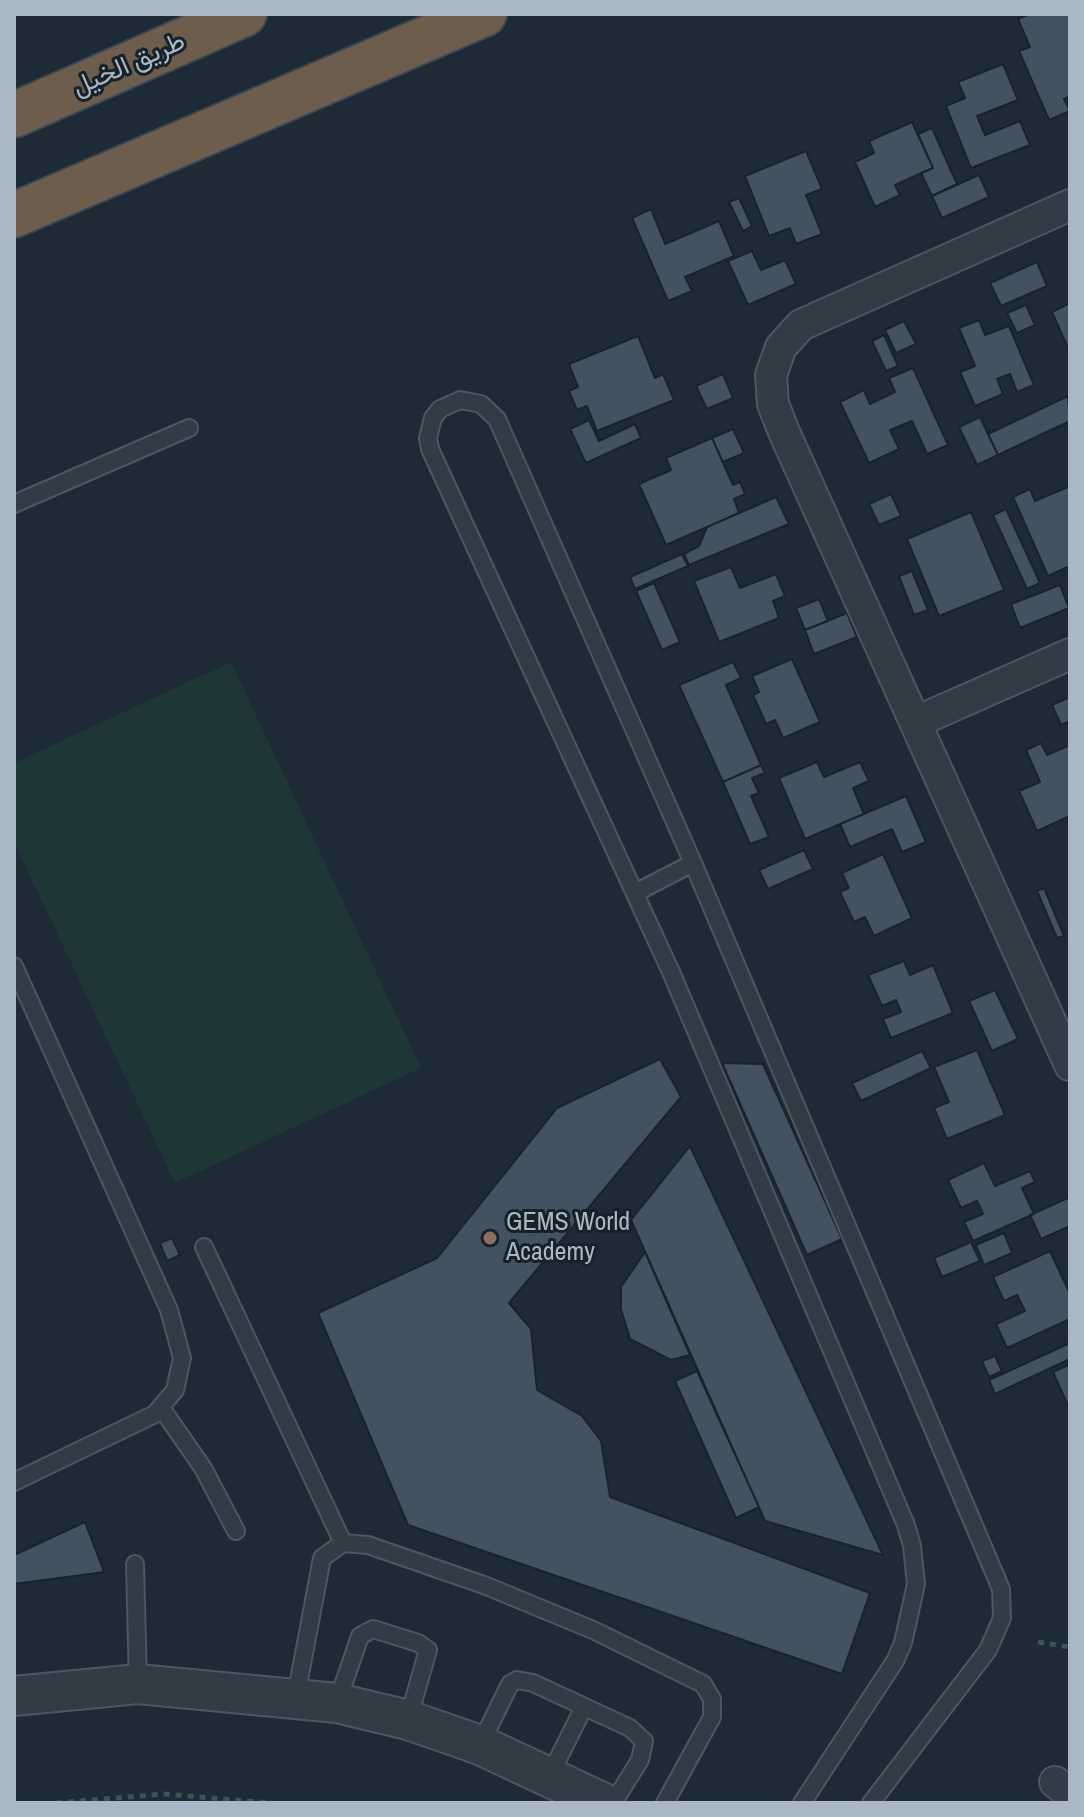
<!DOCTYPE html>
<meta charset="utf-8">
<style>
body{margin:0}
#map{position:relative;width:1084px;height:1817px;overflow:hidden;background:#1e2a36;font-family:"Archivo Narrow",sans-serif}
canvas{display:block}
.frame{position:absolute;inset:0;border:16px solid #aab7c4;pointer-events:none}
</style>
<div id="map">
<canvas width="1084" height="1817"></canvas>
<div class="frame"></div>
</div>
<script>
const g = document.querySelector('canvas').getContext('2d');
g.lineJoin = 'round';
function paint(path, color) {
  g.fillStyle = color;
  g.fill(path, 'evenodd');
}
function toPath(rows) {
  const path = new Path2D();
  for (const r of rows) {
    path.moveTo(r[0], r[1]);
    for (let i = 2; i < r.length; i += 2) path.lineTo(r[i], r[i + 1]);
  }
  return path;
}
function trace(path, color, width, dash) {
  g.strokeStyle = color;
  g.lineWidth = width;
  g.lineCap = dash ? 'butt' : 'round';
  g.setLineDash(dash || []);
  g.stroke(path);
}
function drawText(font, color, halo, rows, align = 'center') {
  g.font = font + ' "Archivo Narrow",Vazirmatn,sans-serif';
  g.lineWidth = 6;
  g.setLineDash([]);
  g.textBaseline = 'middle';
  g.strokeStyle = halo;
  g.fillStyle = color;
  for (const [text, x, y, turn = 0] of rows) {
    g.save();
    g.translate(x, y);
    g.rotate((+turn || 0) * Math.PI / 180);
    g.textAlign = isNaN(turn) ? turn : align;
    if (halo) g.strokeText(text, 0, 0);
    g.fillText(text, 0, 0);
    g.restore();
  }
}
paint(toPath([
 [231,662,421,1068,175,1183,14,842,14,763]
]), '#1f3637');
const building = toPath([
 [1030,14,1070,14,1070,96,1064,99,1070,111,1049,120,1019,51,1030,47,1018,19,1030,14],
 [1003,64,1018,100,977,116,985,135,1020,121,1030,145,971,168,946,106,965,98,958,82,1003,64],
 [912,122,933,168,895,185,900,195,875,207,855,162,874,153,869,141,912,122],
 [932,128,957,184,932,196,921,173,933,168,918,134,932,128],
 [806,151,822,189,806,195,822,234,796,244,790,228,769,236,745,176,806,151],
 [979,175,989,197,942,218,932,196,979,175],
 [739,198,752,226,743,231,729,202,739,198],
 [651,209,665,244,719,221,734,256,685,277,692,291,668,301,632,218,651,209],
 [752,251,761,270,785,260,796,284,748,305,728,261,752,251],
 [1037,262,1047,286,1001,306,990,283,1037,262],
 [1070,303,1070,347,1068,348,1052,312,1070,303],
 [1026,305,1035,325,1017,333,1007,313,1026,305],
 [979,320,985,335,1009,326,1034,385,1017,392,1010,374,997,379,1003,394,975,406,960,372,975,366,959,328,979,320],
 [904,321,916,344,896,353,885,330,904,321],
 [884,335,898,366,886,371,872,341,884,335],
 [638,336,655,378,663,374,674,400,597,431,587,406,577,410,569,391,578,387,569,364,638,336],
 [913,368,948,445,927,454,912,421,890,430,899,449,869,463,840,402,864,390,870,404,895,392,889,378,913,368],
 [723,374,733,398,707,409,696,386,723,374],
 [1068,396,1070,421,998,455,988,434,1068,396],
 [980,417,998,455,977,465,959,427,980,417],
 [589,420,599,441,635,424,641,438,586,463,570,429,589,420],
 [733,429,744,453,723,462,712,438,733,429],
 [712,438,733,485,740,482,745,494,734,499,739,513,666,545,639,484,671,470,666,458,712,438],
 [1070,486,1070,566,1048,576,1013,497,1030,489,1035,501,1070,486],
 [891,494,901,516,879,525,869,504,891,494],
 [776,497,789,524,689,565,684,554,699,546,707,527,776,497],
 [1006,509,1040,583,1027,589,993,515,1006,509],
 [971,512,1004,590,939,616,907,539,971,512],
 [682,554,688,566,635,589,630,577,682,554],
 [731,567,740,588,776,574,785,596,773,601,779,618,719,642,694,581,731,567],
 [912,571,928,610,914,615,899,576,912,571],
 [654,583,680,642,662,650,636,591,654,583],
 [1060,585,1069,608,1020,628,1011,604,1060,585],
 [819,599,828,621,805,630,796,608,819,599],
 [847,613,857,637,814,654,805,630,847,613],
 [792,659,820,722,783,738,775,720,766,724,753,695,759,692,752,676,792,659],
 [733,662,741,678,726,685,761,765,723,782,679,685,733,662],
 [1070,697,1070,721,1061,725,1052,705,1070,697],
 [1041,743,1047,755,1070,745,1070,816,1037,831,1019,791,1040,782,1026,750,1041,743],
 [817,762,824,777,860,762,869,781,853,788,864,814,805,839,779,778,817,762],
 [761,765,765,773,752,778,759,793,751,796,769,837,750,844,723,782,761,765],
 [906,796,926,842,902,852,892,829,850,847,840,824,906,796],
 [804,850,813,869,768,889,759,870,804,850],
 [883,854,912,918,874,936,865,917,854,922,840,892,849,888,842,873,883,854],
 [1044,888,1064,936,1057,938,1037,891,1044,888],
 [904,961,910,975,933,965,953,1013,891,1038,883,1019,901,1012,896,1000,882,1006,868,975,904,961],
 [995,990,1018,1039,992,1051,969,1001,995,990],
 [977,1050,1005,1115,947,1139,934,1108,949,1102,934,1067,977,1050],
 [922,1051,931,1068,861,1101,852,1083,922,1051],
 [660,1059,681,1097,509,1303,531,1329,537,1390,582,1416,601,1441,610,1497,870,1593,842,1674,408,1525,318,1313,437,1258,557,1108,660,1059],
 [722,1063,763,1064,842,1239,807,1255,722,1063],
 [690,1146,883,1555,765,1521,631,1220,690,1146],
 [984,1163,995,1186,1030,1171,1035,1182,1022,1188,1034,1214,973,1241,964,1222,983,1214,977,1201,961,1208,948,1180,984,1163],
 [1070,1197,1070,1226,1041,1239,1030,1215,1070,1197],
 [1004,1233,1012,1253,984,1265,976,1245,1004,1233],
 [172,1238,180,1255,167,1261,160,1243,172,1238],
 [971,1242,980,1261,942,1277,934,1258,971,1242],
 [1050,1251,1070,1294,1070,1319,1007,1348,996,1324,1025,1311,1017,1295,1004,1301,993,1277,1050,1251],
 [645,1252,690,1355,671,1360,630,1339,621,1309,621,1287,645,1252],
 [1070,1343,1070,1359,995,1394,989,1380,1070,1343],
 [995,1356,1002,1371,989,1377,982,1361,995,1356],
 [1070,1364,1070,1410,1053,1372,1070,1364],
 [697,1371,759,1507,736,1518,675,1381,697,1371],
 [85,1522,104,1572,14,1584,14,1555,85,1522]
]);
paint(building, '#435260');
trace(building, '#19232d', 2);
const service = toPath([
 [14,504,189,428],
 [635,893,693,863],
 [14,966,169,1310,182,1358,175,1390,155,1414,14,1482],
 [204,1247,343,1543],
 [162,1409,203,1468,236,1531],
 [135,1564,138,1684],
 [296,1696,322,1558,343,1543,368,1545,484,1585,593,1630,703,1684,712,1699,712,1717,665,1803],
 [337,1703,360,1636,373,1629,418,1643,428,1650,408,1720],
 [480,1745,510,1684,517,1680,533,1683,630,1728,644,1741,640,1760,613,1803],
 [550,1775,584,1707],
 [802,1803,895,1661,903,1643,916,1584,912,1546,906,1525,671,972,430,449,428,438,433,418,440,409,460,400,481,404,497,419,693,863,1001,1589,1002,1618,988,1650,871,1803]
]);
const minor = toPath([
 [1070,205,801,325,781,347,771,375,773,404,784,432,1070,1065],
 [916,722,1070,654],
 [1055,1782,1070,1794]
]);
const tertiary = toPath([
 [14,1696,138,1684,337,1703,408,1720,480,1745,604,1803]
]);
const motorway = toPath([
 [14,115,244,14],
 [14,215,484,14]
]);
trace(service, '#4c5762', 20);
trace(minor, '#4c5762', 34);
trace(tertiary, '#4c5762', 42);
trace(motorway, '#3c4751', 48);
trace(toPath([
 [1038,1642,1070,1647],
 [56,1803,163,1794,272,1803]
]), '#3d5354', 5, [6, 6]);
trace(service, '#313c46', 16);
trace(minor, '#313c46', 30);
trace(tertiary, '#313c46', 38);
trace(motorway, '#6d5d4d', 44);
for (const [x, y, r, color] of [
 [490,1238,8,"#8d6e63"]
]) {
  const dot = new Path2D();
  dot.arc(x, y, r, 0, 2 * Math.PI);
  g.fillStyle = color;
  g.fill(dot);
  trace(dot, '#17212a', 3);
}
drawText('26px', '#aab7c4', '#17212a', [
 ["طريق الخيل",129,65,-24]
]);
drawText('26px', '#aab7c4', '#17212a', [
 ["GEMS World",506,1223],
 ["Academy",506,1253]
], 'left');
</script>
